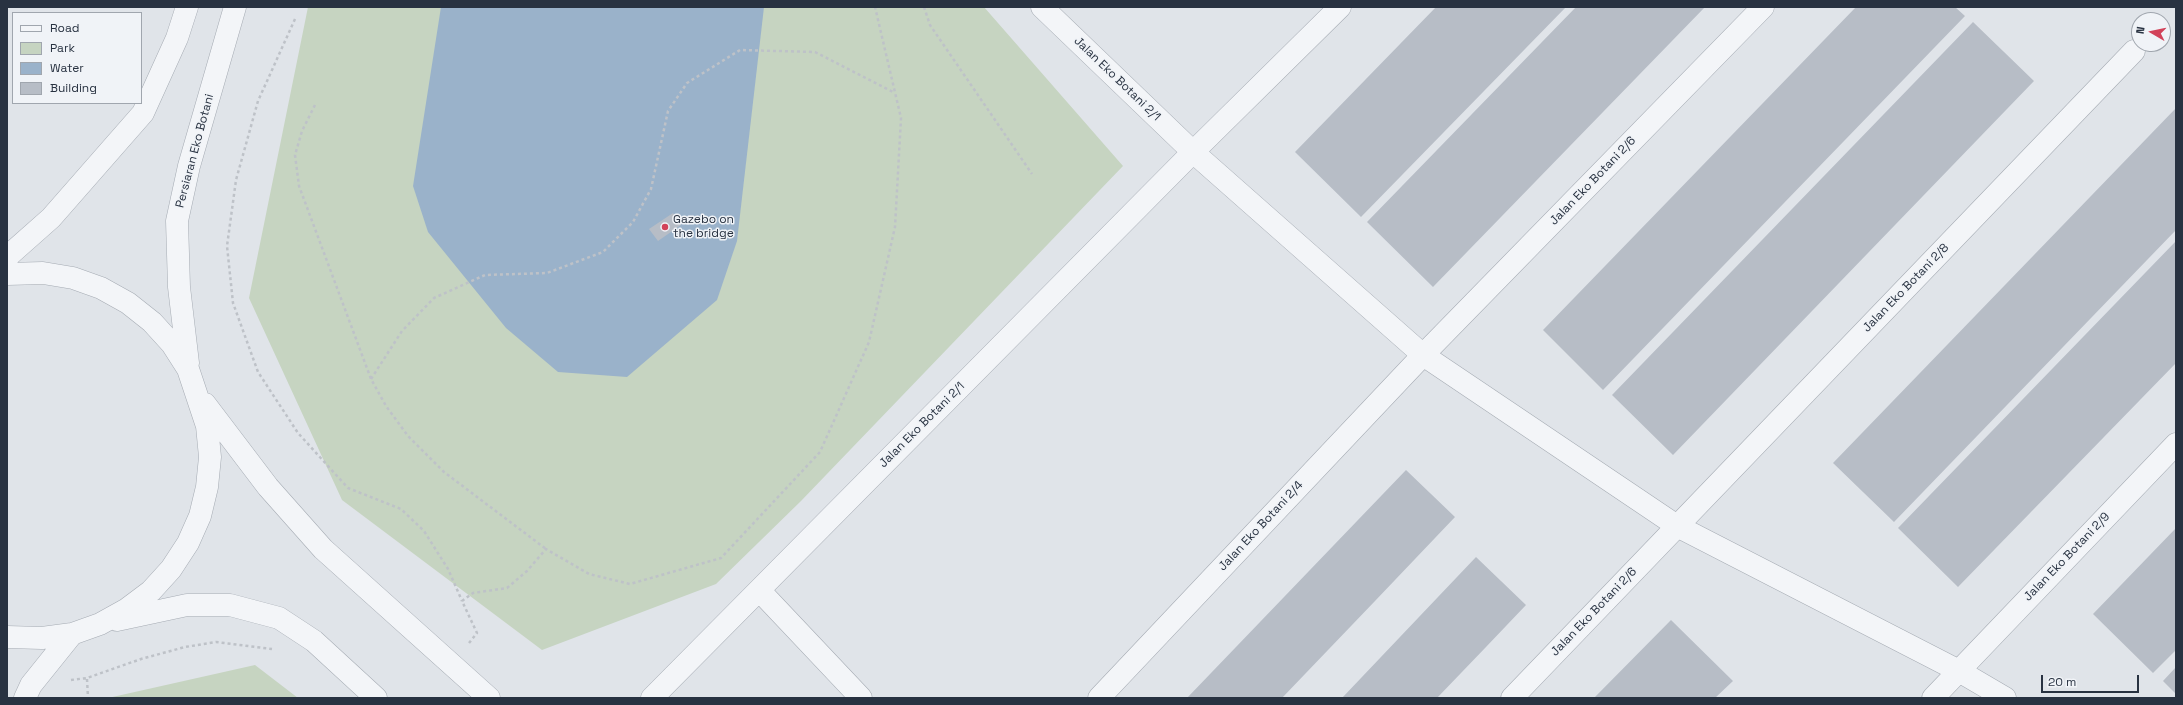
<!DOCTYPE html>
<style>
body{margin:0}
#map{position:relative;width:2183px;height:705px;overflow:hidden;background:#e0e4e9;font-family:"Space Grotesk",sans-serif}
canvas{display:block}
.frame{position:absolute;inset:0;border:8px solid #283241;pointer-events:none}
.legend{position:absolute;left:12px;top:12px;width:130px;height:92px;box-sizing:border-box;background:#f0f3f7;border:1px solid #a0a6ae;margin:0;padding:5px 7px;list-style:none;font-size:12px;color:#283241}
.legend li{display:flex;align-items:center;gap:8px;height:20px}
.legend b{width:20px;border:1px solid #a0a6ae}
.north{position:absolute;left:2131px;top:12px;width:40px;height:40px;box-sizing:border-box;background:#f0f3f7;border:1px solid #a0a6ae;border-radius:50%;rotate:279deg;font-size:11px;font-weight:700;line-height:16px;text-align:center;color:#283241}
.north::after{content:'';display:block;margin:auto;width:14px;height:18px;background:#d24259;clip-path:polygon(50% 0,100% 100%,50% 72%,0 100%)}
.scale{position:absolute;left:2041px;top:675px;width:98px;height:18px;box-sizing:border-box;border:2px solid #283241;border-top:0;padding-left:5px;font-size:12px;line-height:14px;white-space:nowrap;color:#283241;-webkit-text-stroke:3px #f0f3f7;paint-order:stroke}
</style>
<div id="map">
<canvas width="2183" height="705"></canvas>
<div class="frame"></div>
<ul class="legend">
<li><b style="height:5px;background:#f3f5f8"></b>Road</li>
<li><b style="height:11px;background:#c6d4c1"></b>Park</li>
<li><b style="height:11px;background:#9ab2ca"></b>Water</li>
<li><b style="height:11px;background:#b7bdc6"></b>Building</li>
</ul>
<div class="north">N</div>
<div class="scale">20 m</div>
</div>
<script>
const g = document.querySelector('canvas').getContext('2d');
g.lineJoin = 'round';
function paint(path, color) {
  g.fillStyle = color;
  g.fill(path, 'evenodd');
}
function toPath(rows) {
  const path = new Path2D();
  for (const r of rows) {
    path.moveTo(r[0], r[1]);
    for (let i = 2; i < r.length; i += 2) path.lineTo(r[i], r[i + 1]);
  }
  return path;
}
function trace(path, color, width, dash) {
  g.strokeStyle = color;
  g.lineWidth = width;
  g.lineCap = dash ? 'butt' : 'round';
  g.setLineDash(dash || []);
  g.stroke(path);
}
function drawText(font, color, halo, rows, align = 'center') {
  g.font = font + ' "Space Grotesk",sans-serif';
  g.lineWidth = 3;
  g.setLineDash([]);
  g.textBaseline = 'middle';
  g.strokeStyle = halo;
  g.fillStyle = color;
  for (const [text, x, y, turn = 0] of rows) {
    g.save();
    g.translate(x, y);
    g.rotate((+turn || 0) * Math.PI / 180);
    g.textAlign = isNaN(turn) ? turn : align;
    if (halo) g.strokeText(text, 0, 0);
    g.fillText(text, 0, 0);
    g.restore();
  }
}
paint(toPath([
 [308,7,984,7,1123,166,801,501,716,584,542,650,342,500,249,298],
 [255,665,298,698,108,698]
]), '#c6d4c1');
paint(toPath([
 [441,7,764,7,737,241,717,300,627,377,558,372,506,328,428,232,413,186]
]), '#9ab2ca');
paint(toPath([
 [1436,7,1566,7,1361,217,1295,152],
 [1576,7,1705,7,1433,287,1367,222],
 [1856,7,1955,7,1965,16,1603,390,1543,330],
 [1973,22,2034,81,1673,455,1612,395],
 [2176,108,2176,230,1894,522,1833,463],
 [673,213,681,225,658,241,649,229],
 [2176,241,2176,363,1958,587,1898,528],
 [1406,470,1455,517,1375,601,1282,698,1187,698],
 [2176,528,2176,650,2153,673,2093,614],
 [1476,557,1526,605,1486,647,1437,698,1342,698],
 [1671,620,1733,681,1715,698,1594,698],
 [2176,667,2176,694,2163,681]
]), '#b7bdc6');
const minor = toPath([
 [1042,7,1193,152,1423,355,1677,526,1959,671,2005,698],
 [7,257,51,218,143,113,177,38,187,7],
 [7,274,43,273,73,278,101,288,128,303,152,322,172,344,188,369,207,426,210,457,207,487,200,516,188,543,171,569,151,591,127,609,100,624,72,634,42,638,7,637],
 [188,363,179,287,177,221,189,166,235,7],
 [205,404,268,487,323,549,489,698],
 [759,590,861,698],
 [117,620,187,605,230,605,279,618,314,641,376,698],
 [25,698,31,685,72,634],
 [652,698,1193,152,1340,7],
 [1099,698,1423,355,1763,7],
 [1512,698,2134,51],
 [1933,698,2176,444]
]);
trace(minor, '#a5abb3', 23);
trace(toPath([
 [924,7,930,25,1032,174],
 [295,19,258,101,236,180,227,246,233,303,258,372,298,433,348,488,401,509,424,531,448,569,462,601],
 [315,105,302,131,295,155,299,186,371,379,386,406,408,436,444,472,546,549],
 [371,379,402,331,434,298,485,275,547,273,603,252,633,222,651,189,668,111,687,83,740,50,815,52,893,92],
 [469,643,477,633,462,601,473,593,507,588,527,571,546,549,589,574,630,584,721,558,820,452,869,342,895,227,901,118,875,7],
 [87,679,88,698],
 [71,680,87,678,141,659,185,647,216,642,272,649]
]), '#bec2c8', 2.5, [3, 3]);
trace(minor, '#f3f5f8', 22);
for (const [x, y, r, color] of [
 [665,227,4,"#d24259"]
]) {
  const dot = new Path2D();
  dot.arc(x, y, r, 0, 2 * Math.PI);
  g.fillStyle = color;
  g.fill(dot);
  trace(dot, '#f0f3f7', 1.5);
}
drawText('12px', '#283241', '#f0f3f7', [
 ["Jalan Eko Botani 2/1",1117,79,44],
 ["Persiaran Eko Botani",195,151,-75],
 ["Jalan Eko Botani 2/6",1593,181,-46],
 ["Jalan Eko Botani 2/8",1906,288,-46],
 ["Jalan Eko Botani 2/1",922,425,-45],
 ["Jalan Eko Botani 2/4",1261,526,-47],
 ["Jalan Eko Botani 2/9",2067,557,-46],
 ["Jalan Eko Botani 2/6",1594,612,-46]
]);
drawText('12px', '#283241', '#f0f3f7', [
 ["Gazebo on",673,220],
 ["the bridge",673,234]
], 'left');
</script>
